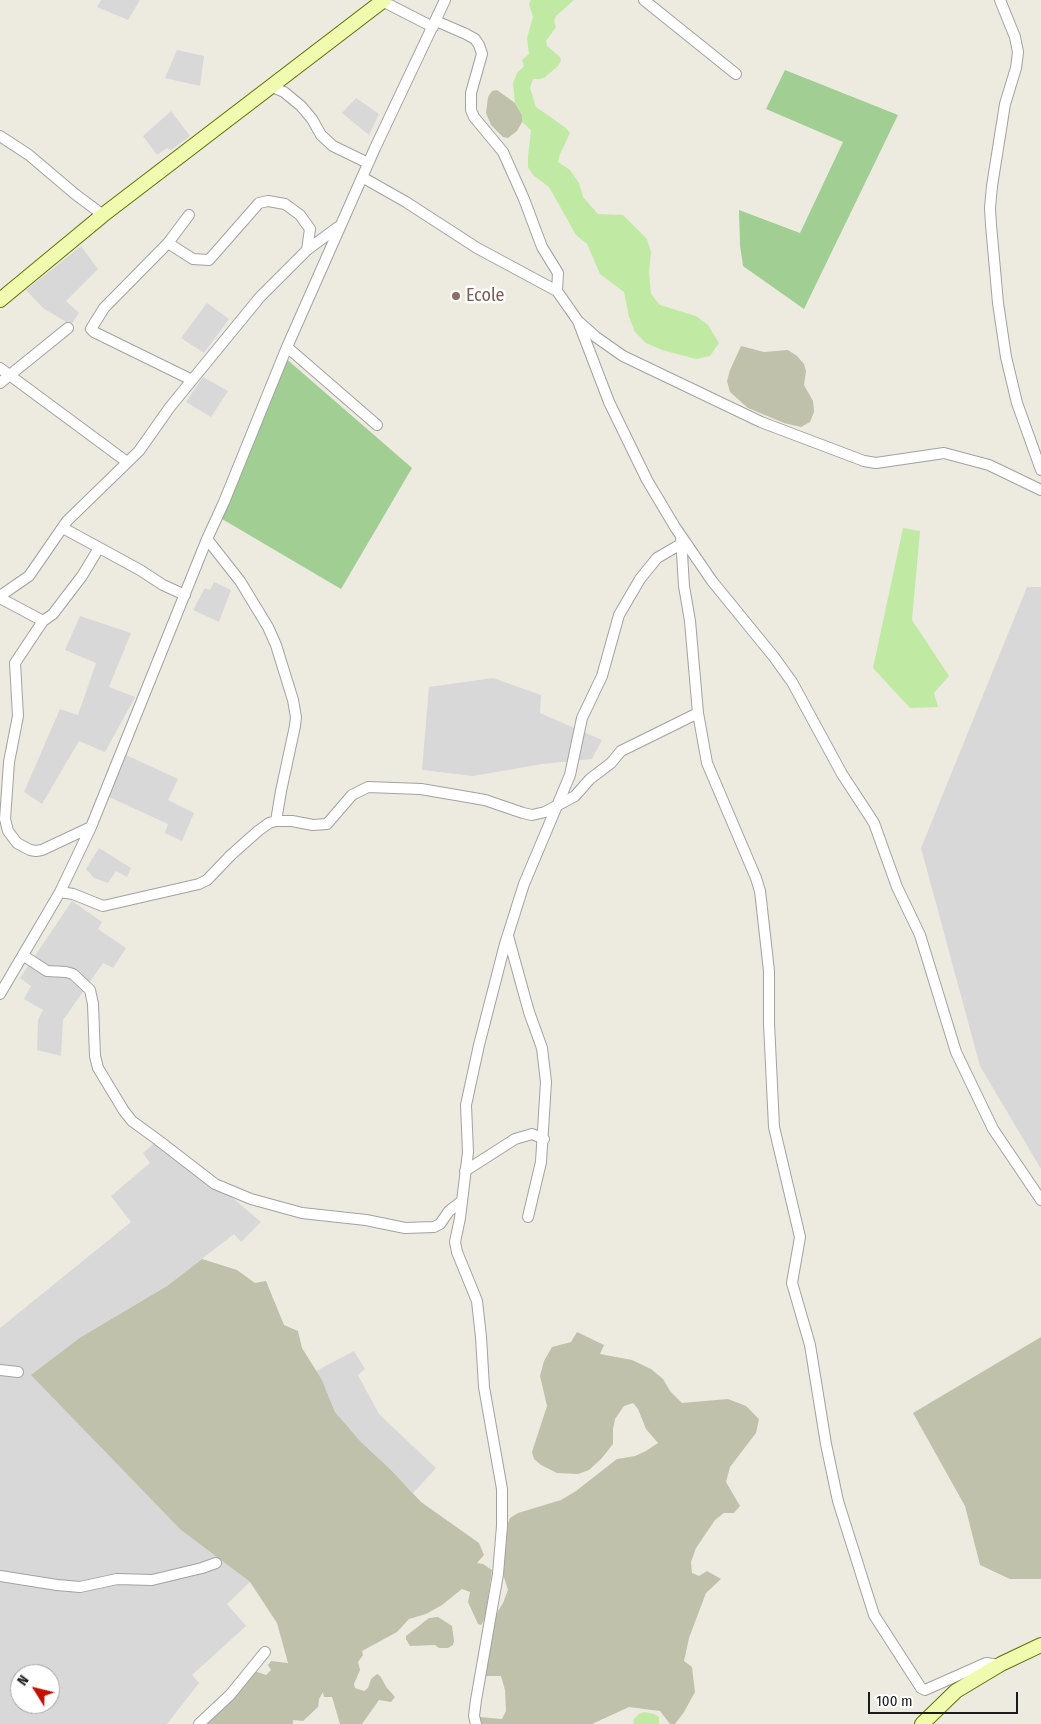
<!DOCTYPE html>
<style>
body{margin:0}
#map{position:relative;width:1041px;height:1724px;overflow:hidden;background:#edeae0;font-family:"Fira Sans Condensed",sans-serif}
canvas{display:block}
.north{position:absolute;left:10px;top:1664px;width:50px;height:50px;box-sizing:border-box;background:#fff;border:1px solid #a4a4a4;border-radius:50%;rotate:306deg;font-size:14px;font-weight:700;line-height:20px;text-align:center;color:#1b1b1b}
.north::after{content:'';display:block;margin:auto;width:18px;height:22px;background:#c60f00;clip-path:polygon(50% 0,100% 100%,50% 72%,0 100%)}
.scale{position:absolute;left:868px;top:1692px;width:150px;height:22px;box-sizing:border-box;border:2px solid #1b1b1b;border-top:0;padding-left:6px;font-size:15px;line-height:18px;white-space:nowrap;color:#1b1b1b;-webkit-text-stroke:4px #fff;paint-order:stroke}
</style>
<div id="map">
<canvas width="1041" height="1724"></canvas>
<div class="north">N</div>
<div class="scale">100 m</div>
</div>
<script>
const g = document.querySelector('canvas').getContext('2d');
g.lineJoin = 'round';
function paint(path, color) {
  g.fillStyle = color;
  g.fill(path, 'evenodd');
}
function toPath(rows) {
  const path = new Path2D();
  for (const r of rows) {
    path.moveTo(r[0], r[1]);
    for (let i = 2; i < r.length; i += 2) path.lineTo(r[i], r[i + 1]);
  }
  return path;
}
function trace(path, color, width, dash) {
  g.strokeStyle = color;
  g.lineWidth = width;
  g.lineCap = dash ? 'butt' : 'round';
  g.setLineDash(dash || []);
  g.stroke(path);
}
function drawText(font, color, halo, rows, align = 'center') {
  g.font = font + ' "Fira Sans Condensed",sans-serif';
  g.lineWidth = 5;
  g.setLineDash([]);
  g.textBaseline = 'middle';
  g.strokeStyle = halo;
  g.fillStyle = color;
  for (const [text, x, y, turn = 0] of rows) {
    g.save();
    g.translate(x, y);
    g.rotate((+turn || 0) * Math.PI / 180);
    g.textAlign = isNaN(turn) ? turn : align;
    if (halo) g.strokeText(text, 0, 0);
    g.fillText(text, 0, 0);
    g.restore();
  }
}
paint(toPath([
 [101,0,140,0,128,20,97,7],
 [177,50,204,56,200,86,165,78],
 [356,98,379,114,369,135,342,113],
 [171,111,190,136,171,150,167,148,157,155,143,136],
 [81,246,98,269,66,301,79,313,71,325,43,308,26,290],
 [207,303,229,319,204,353,181,338],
 [203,377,228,391,211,417,186,402],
 [214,582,231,590,219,622,193,610,205,588,210,590],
 [1027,587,1041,587,1041,1169,980,1066,921,848],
 [80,616,131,633,109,687,135,697,105,752,79,741,42,804,24,792,60,709,78,715,96,663,65,650],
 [493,678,541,695,540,713,602,740,592,759,542,764,473,776,422,770,429,687],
 [126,755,178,779,168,800,194,813,182,841,165,833,168,824,109,797],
 [99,848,131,868,127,877,116,871,108,883,94,878,86,869],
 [72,901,102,922,98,929,126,948,113,968,103,963,63,1020,61,1056,37,1050,38,1020,43,1010,24,999,31,986,20,978],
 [158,1140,235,1200,261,1222,241,1242,234,1234,167,1286,81,1337,181,1530,250,1582,227,1604,246,1626,192,1675,199,1683,167,1724,0,1724,0,1328,131,1222,111,1196,150,1163,143,1153],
 [20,1674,50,1674,50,1704,20,1704],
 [354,1351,365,1369,358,1375,379,1414,436,1468,413,1493,392,1471,361,1442,335,1412,322,1380,316,1371]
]), '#d9d8d8');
paint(toPath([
 [497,90,515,103,522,115,522,122,517,131,508,138,503,137,491,125,486,113,488,97,492,91],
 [741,346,764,352,788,350,797,356,804,364,806,371,804,385,813,401,814,412,810,422,801,427,784,423,748,408,730,392,727,381,730,370],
 [202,1259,237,1270,255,1283,266,1281,284,1325,298,1331,302,1348,322,1380,335,1412,361,1442,392,1471,421,1502,479,1543,484,1555,477,1563,483,1564,492,1570,485,1619,481,1625,478,1624,468,1602,470,1592,462,1589,442,1605,426,1614,409,1619,397,1632,362,1651,363,1655,358,1662,360,1670,354,1684,355,1688,364,1691,368,1688,371,1679,377,1674,380,1676,387,1688,395,1697,391,1702,379,1700,362,1724,340,1724,332,1697,324,1697,323,1692,319,1699,318,1707,303,1721,293,1720,293,1724,205,1724,254,1671,266,1675,271,1670,268,1665,271,1661,288,1663,277,1623,250,1582,181,1530,31,1375,81,1337,167,1286],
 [577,1332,604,1345,600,1354,632,1360,651,1369,663,1379,670,1391,682,1403,728,1399,746,1406,759,1419,756,1433,730,1467,726,1482,740,1506,734,1513,724,1513,715,1520,696,1548,691,1562,692,1573,699,1576,707,1571,721,1579,706,1593,689,1638,684,1661,692,1667,695,1692,684,1712,675,1724,670,1724,660,1711,629,1707,592,1724,480,1724,480,1717,502,1719,506,1711,505,1690,501,1676,485,1676,492,1621,503,1603,508,1590,503,1574,504,1549,507,1525,510,1518,518,1513,561,1500,576,1491,617,1459,635,1456,646,1451,658,1443,646,1429,638,1409,633,1403,624,1406,615,1419,613,1429,613,1444,602,1458,589,1470,578,1474,557,1473,541,1465,534,1459,532,1452,547,1406,540,1376,544,1361,552,1347,571,1342],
 [1041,1337,1041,1579,1010,1579,980,1565,965,1506,913,1413],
 [438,1617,452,1626,454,1641,453,1645,448,1648,439,1648,435,1645,410,1646,406,1639,406,1636,429,1618]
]), '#c0c1ab');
paint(toPath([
 [531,0,574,0,556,16,554,21,556,27,546,41,547,46,560,57,561,61,558,66,544,78,539,79,533,79,530,88,536,107,566,128,570,133,560,154,558,162,570,170,579,183,583,197,598,214,623,215,647,239,651,252,649,272,651,294,660,305,696,316,708,325,719,343,710,356,696,359,662,350,646,343,635,332,629,317,624,292,600,274,587,244,576,235,549,187,533,175,528,167,528,156,531,130,522,122,522,115,515,103,513,83,517,73,524,66,522,60,529,54,527,38,533,17,529,4],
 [903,528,920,531,912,620,949,676,934,693,938,707,910,708,873,668],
 [644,1712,654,1714,659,1717,659,1724,633,1724,634,1719,639,1714]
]), '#c0eaa3');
paint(toPath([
 [785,70,898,115,804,309,743,266,740,245,739,210,800,233,843,142,766,109],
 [283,356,412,468,341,589,217,516]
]), '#a0ce93');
const street = toPath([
 [380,0,433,27],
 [644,0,736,74],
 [1000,0,1015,37,1018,52,1016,68,1005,104,992,186,990,208,991,225,998,303,1006,357,1017,403,1041,470],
 [436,21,466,34,475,39,479,45,482,54,471,93,471,110,474,117,503,152,524,199,542,247,558,273,557,291,578,321,596,337,623,356,761,422,864,461,876,463,944,453,989,465,1041,490],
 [272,87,284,92,301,106,312,119,321,135,333,146,368,163],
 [0,136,29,155,75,194,103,215],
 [362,177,406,202,477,248,557,291],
 [189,215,168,243,104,308,91,329,94,332,192,380],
 [168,243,193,259,209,260,259,203,268,201,285,204,300,215,310,229,307,250],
 [578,321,609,402,647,480,675,527,712,581,774,657,792,682,842,774,874,823,897,887,920,935,956,1052,993,1129,1041,1200],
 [287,347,377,425],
 [0,368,127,462],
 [0,383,68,328],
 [63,528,140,570,163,585,185,595],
 [681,537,684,586,690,621,698,713,707,763,756,878,760,891,769,971,769,1023,774,1127,800,1237,792,1283,810,1345,826,1444,838,1501,874,1615,921,1688,925,1690,986,1663,1000,1665],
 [207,539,240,581,268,627,276,645,293,700,296,717,295,726,281,791,276,821],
 [0,596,29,576,67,521,139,451,170,407,260,297,307,250,338,227],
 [0,598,43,621],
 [91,827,42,850,36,851,30,850,17,843,8,831,5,819,9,762,18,716,15,663,43,621,53,614,82,576,99,548],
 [60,892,73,894,103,906,199,884,207,880,231,855,258,831,269,823,276,821,292,821,313,825,327,824,352,795,368,787,421,789,485,800,523,813,532,815,545,812,575,796,590,779,611,763,621,751,698,713],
 [508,936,529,1012,542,1048,546,1082,541,1162,528,1217],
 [24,956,47,971,66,972,73,974,90,990,93,1004,95,1056,98,1068,124,1111,132,1121,158,1140,215,1184,251,1199,302,1213,366,1220,405,1228,434,1227,440,1224,449,1211,462,1201],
 [0,994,60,892,91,827,207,539,224,502,287,347,375,148,445,0],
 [465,1171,515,1139,532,1134,544,1139],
 [0,1370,18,1372],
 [0,1576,57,1585,80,1587,117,1579,152,1580,202,1568,216,1563],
 [199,1724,230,1695,265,1652],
 [476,1724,474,1716,476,1700,498,1574,502,1526,502,1489,484,1387,481,1337,477,1301,457,1252,455,1242,460,1218,468,1152,466,1105,479,1045,505,944,524,884,570,775,582,718,602,676,619,615,640,579,657,558,681,544]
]);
const secondary = toPath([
 [0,300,103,215,384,0],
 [922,1724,956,1691,1001,1664,1041,1645]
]);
trace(street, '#a2a2a2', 12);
trace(secondary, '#5d7202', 16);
trace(street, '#fff', 10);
trace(secondary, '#f1fbb0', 14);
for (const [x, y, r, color] of [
 [456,296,5,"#8d6e63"]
]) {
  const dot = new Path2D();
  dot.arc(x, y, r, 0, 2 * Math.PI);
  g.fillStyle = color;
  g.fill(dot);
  trace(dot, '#fff', 2);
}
drawText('18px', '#785e54', '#fff', [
 ["Ecole",466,296]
], 'left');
</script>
